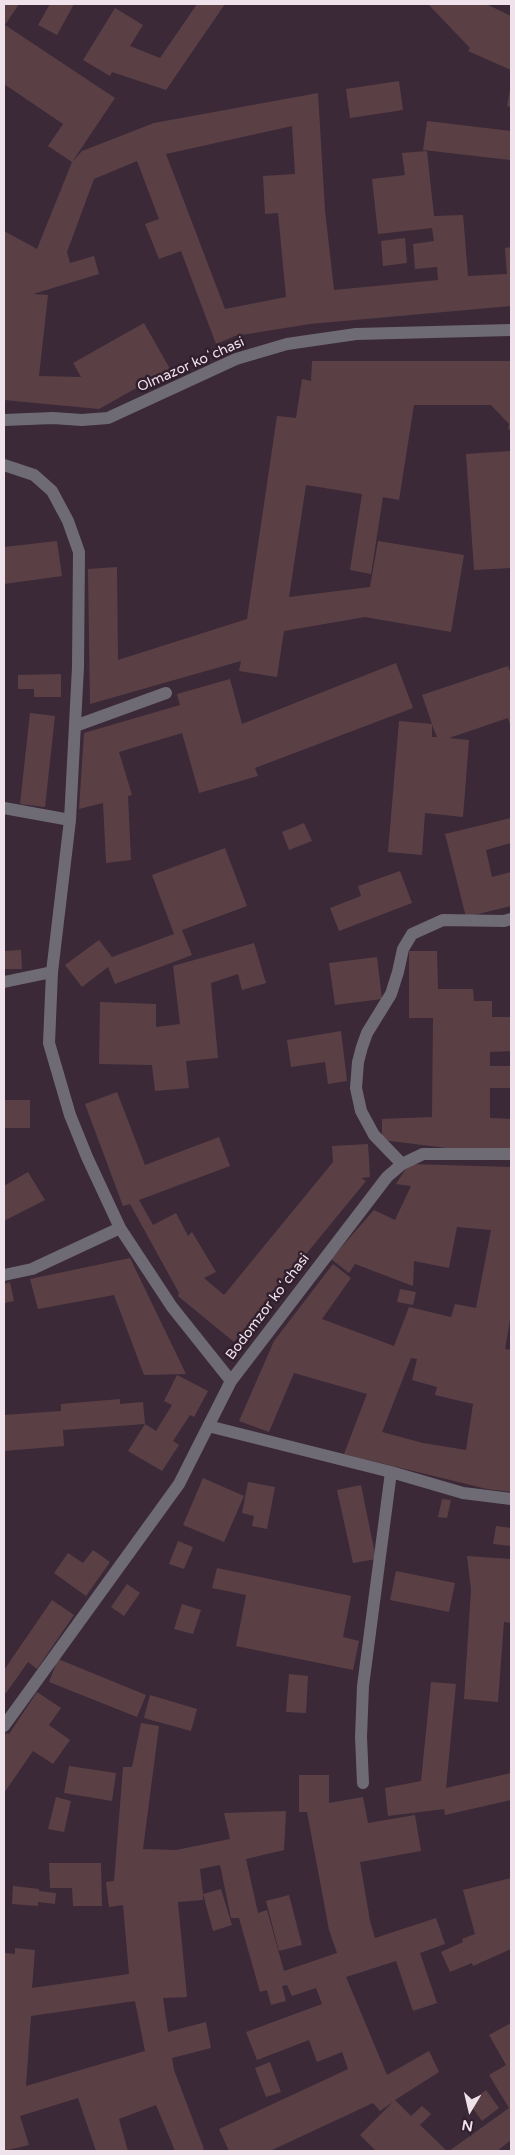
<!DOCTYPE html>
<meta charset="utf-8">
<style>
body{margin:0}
#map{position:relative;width:515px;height:2155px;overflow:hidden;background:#3b2938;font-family:"Varela Round",sans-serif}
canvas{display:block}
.frame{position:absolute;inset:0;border:5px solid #efe2eb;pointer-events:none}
.north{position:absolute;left:445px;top:2085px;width:50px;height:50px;-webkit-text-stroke:4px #311f2d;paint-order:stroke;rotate:189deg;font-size:14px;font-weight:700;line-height:20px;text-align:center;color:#efe2eb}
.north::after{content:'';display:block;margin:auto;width:18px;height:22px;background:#efe2eb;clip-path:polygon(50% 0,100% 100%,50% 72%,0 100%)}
</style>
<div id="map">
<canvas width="515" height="2155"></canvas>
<div class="frame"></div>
<div class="north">N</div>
</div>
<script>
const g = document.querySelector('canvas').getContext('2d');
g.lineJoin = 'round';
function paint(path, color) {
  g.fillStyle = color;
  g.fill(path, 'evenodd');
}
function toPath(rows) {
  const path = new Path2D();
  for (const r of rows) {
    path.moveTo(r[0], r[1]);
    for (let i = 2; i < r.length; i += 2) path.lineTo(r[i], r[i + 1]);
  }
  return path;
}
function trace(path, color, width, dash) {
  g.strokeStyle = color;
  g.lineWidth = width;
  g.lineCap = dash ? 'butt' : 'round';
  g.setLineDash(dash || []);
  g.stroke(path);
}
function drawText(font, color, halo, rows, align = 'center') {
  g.font = font + ' "Varela Round",sans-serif';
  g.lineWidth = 5;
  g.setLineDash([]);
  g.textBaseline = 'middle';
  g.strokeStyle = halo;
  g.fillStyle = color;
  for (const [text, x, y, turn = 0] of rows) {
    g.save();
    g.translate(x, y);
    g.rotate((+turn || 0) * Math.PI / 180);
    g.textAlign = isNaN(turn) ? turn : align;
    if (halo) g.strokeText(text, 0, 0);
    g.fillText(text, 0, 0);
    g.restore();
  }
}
paint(toPath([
 [4,4,19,4,5,25,115,98,72,162,48,146,63,124,4,84],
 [50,4,74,4,57,35,38,25],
 [197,4,225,4,166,90,112,72,110,76,83,60,115,8,143,25,130,46,160,58],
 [428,4,486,4,511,16,511,70,468,51,470,48],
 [399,81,403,110,350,118,346,89],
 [510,90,511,91,511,107,507,106],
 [318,93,325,210,334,290,438,280,437,267,415,269,413,244,434,241,432,228,378,234,372,179,405,175,402,153,427,151,434,216,463,215,468,276,507,274,505,248,511,247,511,306,310,324,235,336,216,344,181,251,159,259,145,224,159,219,137,161,94,179,67,252,70,263,94,256,99,274,33,294,48,295,39,376,81,377,73,363,144,323,170,369,99,409,4,400,4,231,37,249,72,162,82,151,154,123],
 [292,126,295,174,263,176,265,214,278,213,286,297,225,309,166,154],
 [427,121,511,131,510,160,423,150],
 [405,238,407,263,383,266,381,241],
 [312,361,511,361,511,430,508,429,509,424,491,405,414,405,399,500,383,497,371,574,350,570,362,494,306,485,289,597,370,587,378,541,464,555,451,632,365,617,284,631,277,677,239,671,241,661,90,704,88,569,117,567,118,660,247,619,277,416,296,418,302,379,311,381],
 [511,451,511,568,474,570,466,454],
 [57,541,62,576,4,584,4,547],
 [396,663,413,708,255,768,258,776,199,793,182,733,119,752,132,795,128,796,131,860,106,863,103,803,79,809,84,733,180,705,177,694,230,679,242,724],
 [508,666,511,674,511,728,508,718,449,738,469,740,463,817,425,813,422,855,388,852,399,721,432,724,422,695],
 [432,725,437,737,432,737],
 [61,674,61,697,34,697,34,689,18,689,18,675],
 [30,713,55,716,45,807,20,804],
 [511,818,511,843,486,850,492,877,511,872,511,906,466,917,445,834],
 [304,823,312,841,289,850,282,832],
 [225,848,247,906,182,930,192,955,115,984,108,967,82,987,65,965,99,940,112,957,174,934,152,875],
 [400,871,412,903,339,931,330,908,361,896,358,886],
 [254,943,266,983,242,990,238,974,211,983,218,1058,186,1061,189,1088,155,1091,152,1065,99,1064,100,1002,156,1004,156,1027,180,1024,173,966],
 [21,950,22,969,4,969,4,951],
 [409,951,437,951,438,989,473,989,474,1001,492,1001,492,1017,511,1017,511,1051,490,1052,490,1066,511,1066,511,1088,490,1088,490,1118,511,1119,511,1148,455,1149,382,1140,382,1119,432,1117,433,1018,409,1018],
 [377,957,382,999,335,1005,329,963],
 [341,1031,347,1081,328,1084,325,1062,291,1067,287,1040],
 [117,1092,145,1165,219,1137,230,1166,139,1200,153,1225,176,1213,188,1236,192,1232,216,1272,204,1278,224,1295,333,1162,332,1146,368,1144,370,1177,361,1178,366,1181,234,1342,178,1296,179,1293,130,1204,123,1206,85,1104],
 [4,1100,30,1100,30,1128,4,1128],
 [409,1164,511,1167,511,1314,505,1349,511,1350,511,1492,487,1489,344,1454,367,1394,294,1373,269,1432,239,1421,274,1341,333,1264,351,1278,322,1319,394,1346,409,1307,451,1317,455,1304,476,1308,491,1230,457,1227,449,1268,414,1261,413,1286,355,1264,349,1273,331,1259,374,1210,395,1220,411,1186,396,1184],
 [411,1358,417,1359,412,1380,437,1387,435,1395,473,1404,466,1450,423,1443,382,1432],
 [28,1172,45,1200,4,1221,4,1186],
 [130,1258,186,1374,144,1375,114,1295,38,1309,30,1279],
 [10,1282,14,1301,4,1303,4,1284],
 [400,1289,416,1292,413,1305,397,1302],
 [177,1375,208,1391,194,1417,190,1415,173,1441,179,1445,162,1471,128,1451,145,1424,156,1431,172,1405,164,1401],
 [120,1399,120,1404,143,1402,145,1424,63,1430,64,1446,4,1451,4,1415,61,1411,61,1404],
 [203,1478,244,1496,224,1542,183,1525],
 [248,1482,275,1487,267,1529,252,1526,254,1516,242,1513],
 [361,1485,376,1559,353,1563,337,1490],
 [442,1499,451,1500,447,1518,438,1517],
 [496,1526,511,1528,511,1546,493,1544],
 [178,1541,193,1547,184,1569,169,1564],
 [93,1550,110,1562,86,1596,54,1573,68,1553,83,1563],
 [467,1556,511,1559,511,1623,504,1622,498,1702,464,1699,471,1590],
 [217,1568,351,1596,343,1637,359,1641,353,1670,236,1646,246,1595,212,1588],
 [396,1571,455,1583,449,1612,390,1600],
 [127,1584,140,1593,124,1616,111,1607],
 [52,1600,74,1615,37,1669,28,1662,6,1693,4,1693,4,1670],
 [182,1604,201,1610,193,1634,174,1629],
 [58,1659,146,1695,137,1717,49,1682],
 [289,1674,308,1676,306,1713,286,1712],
 [431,1682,456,1684,446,1788,511,1773,511,1800,445,1815,444,1809,388,1816,385,1788,421,1781],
 [37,1692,61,1708,49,1725,70,1740,53,1764,33,1751,4,1793,4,1736,6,1733,9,1734],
 [150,1695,197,1709,191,1731,144,1718],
 [141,1723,159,1726,143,1849,176,1850,230,1839,224,1813,286,1811,284,1850,246,1859,258,1913,267,1910,284,1971,337,1953,329,1930,307,1812,299,1812,299,1775,329,1775,329,1803,363,1797,368,1823,415,1815,421,1851,360,1862,370,1921,375,1938,436,1918,445,1944,420,1953,437,2003,413,2011,396,1961,346,1977,387,2075,429,2051,439,2072,395,2100,411,2116,422,2106,431,2114,420,2125,447,2151,376,2151,360,2135,393,2102,380,2111,373,2103,270,2151,229,2151,219,2129,348,2069,342,2052,317,2062,309,2040,257,2060,246,2032,322,2004,316,1988,292,1996,287,1985,282,1986,286,2001,271,2005,267,1990,260,1992,239,1918,231,1918,220,1865,200,1869,203,1894,221,1889,232,1925,213,1931,203,1894,203,1900,178,1902,187,1997,163,1998,168,2032,206,2022,211,2048,172,2058,174,2070,204,2149,200,2151,175,2151,156,2105,119,2119,128,2151,96,2151,78,2098,20,2116,29,2145,4,2151,4,1953,15,1954,15,1948,35,1950,32,1988,129,1974,123,1905,109,1907,106,1882,114,1881,123,1767,132,1767],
 [135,2001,145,2051,26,2086,31,2016],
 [69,1766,116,1773,112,1801,64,1793],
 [56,1797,71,1801,64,1832,48,1829],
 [49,1863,101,1863,102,1906,73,1906,72,1888,50,1888],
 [511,1878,511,1949,473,1966,472,1963,450,1972,441,1952,463,1942,462,1939,475,1934,463,1890],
 [13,1886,39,1889,39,1891,56,1893,55,1904,38,1902,38,1906,12,1904],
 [289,1895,302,1945,279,1951,266,1901],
 [511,2023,511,2140,497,2151,449,2151,509,2108,489,2075,506,2065,489,2035],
 [270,2062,281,2092,266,2097,255,2068],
 [486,2090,499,2108,482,2121,469,2103]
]), '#5a4045');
trace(toPath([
 [4,420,53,418,82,420,108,418,236,359,287,344,356,334,511,330],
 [4,465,34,475,52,491,68,521,79,552,78,667,70,820,52,972,49,1043,70,1115,87,1157,120,1228],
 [75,726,166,693],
 [4,808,70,820],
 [4,982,52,972],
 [402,1164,374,1135,361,1111,356,1088,358,1062,362,1047,367,1033,391,994,398,972,403,949,412,934,443,920,504,921,511,919],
 [4,1275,32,1269,120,1228,172,1307,231,1381,387,1177,402,1164,423,1154,511,1154],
 [208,1426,391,1472,463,1493,511,1499],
 [4,1726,179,1484,231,1381],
 [363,1783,361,1737,363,1686,391,1472]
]), '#6f6b75', 12);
drawText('14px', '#efe2eb', '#311f2d', [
 ["Olmazor koʻchasi",191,365,-24],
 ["Bodomzor koʻchasi",268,1307,-53]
]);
</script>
